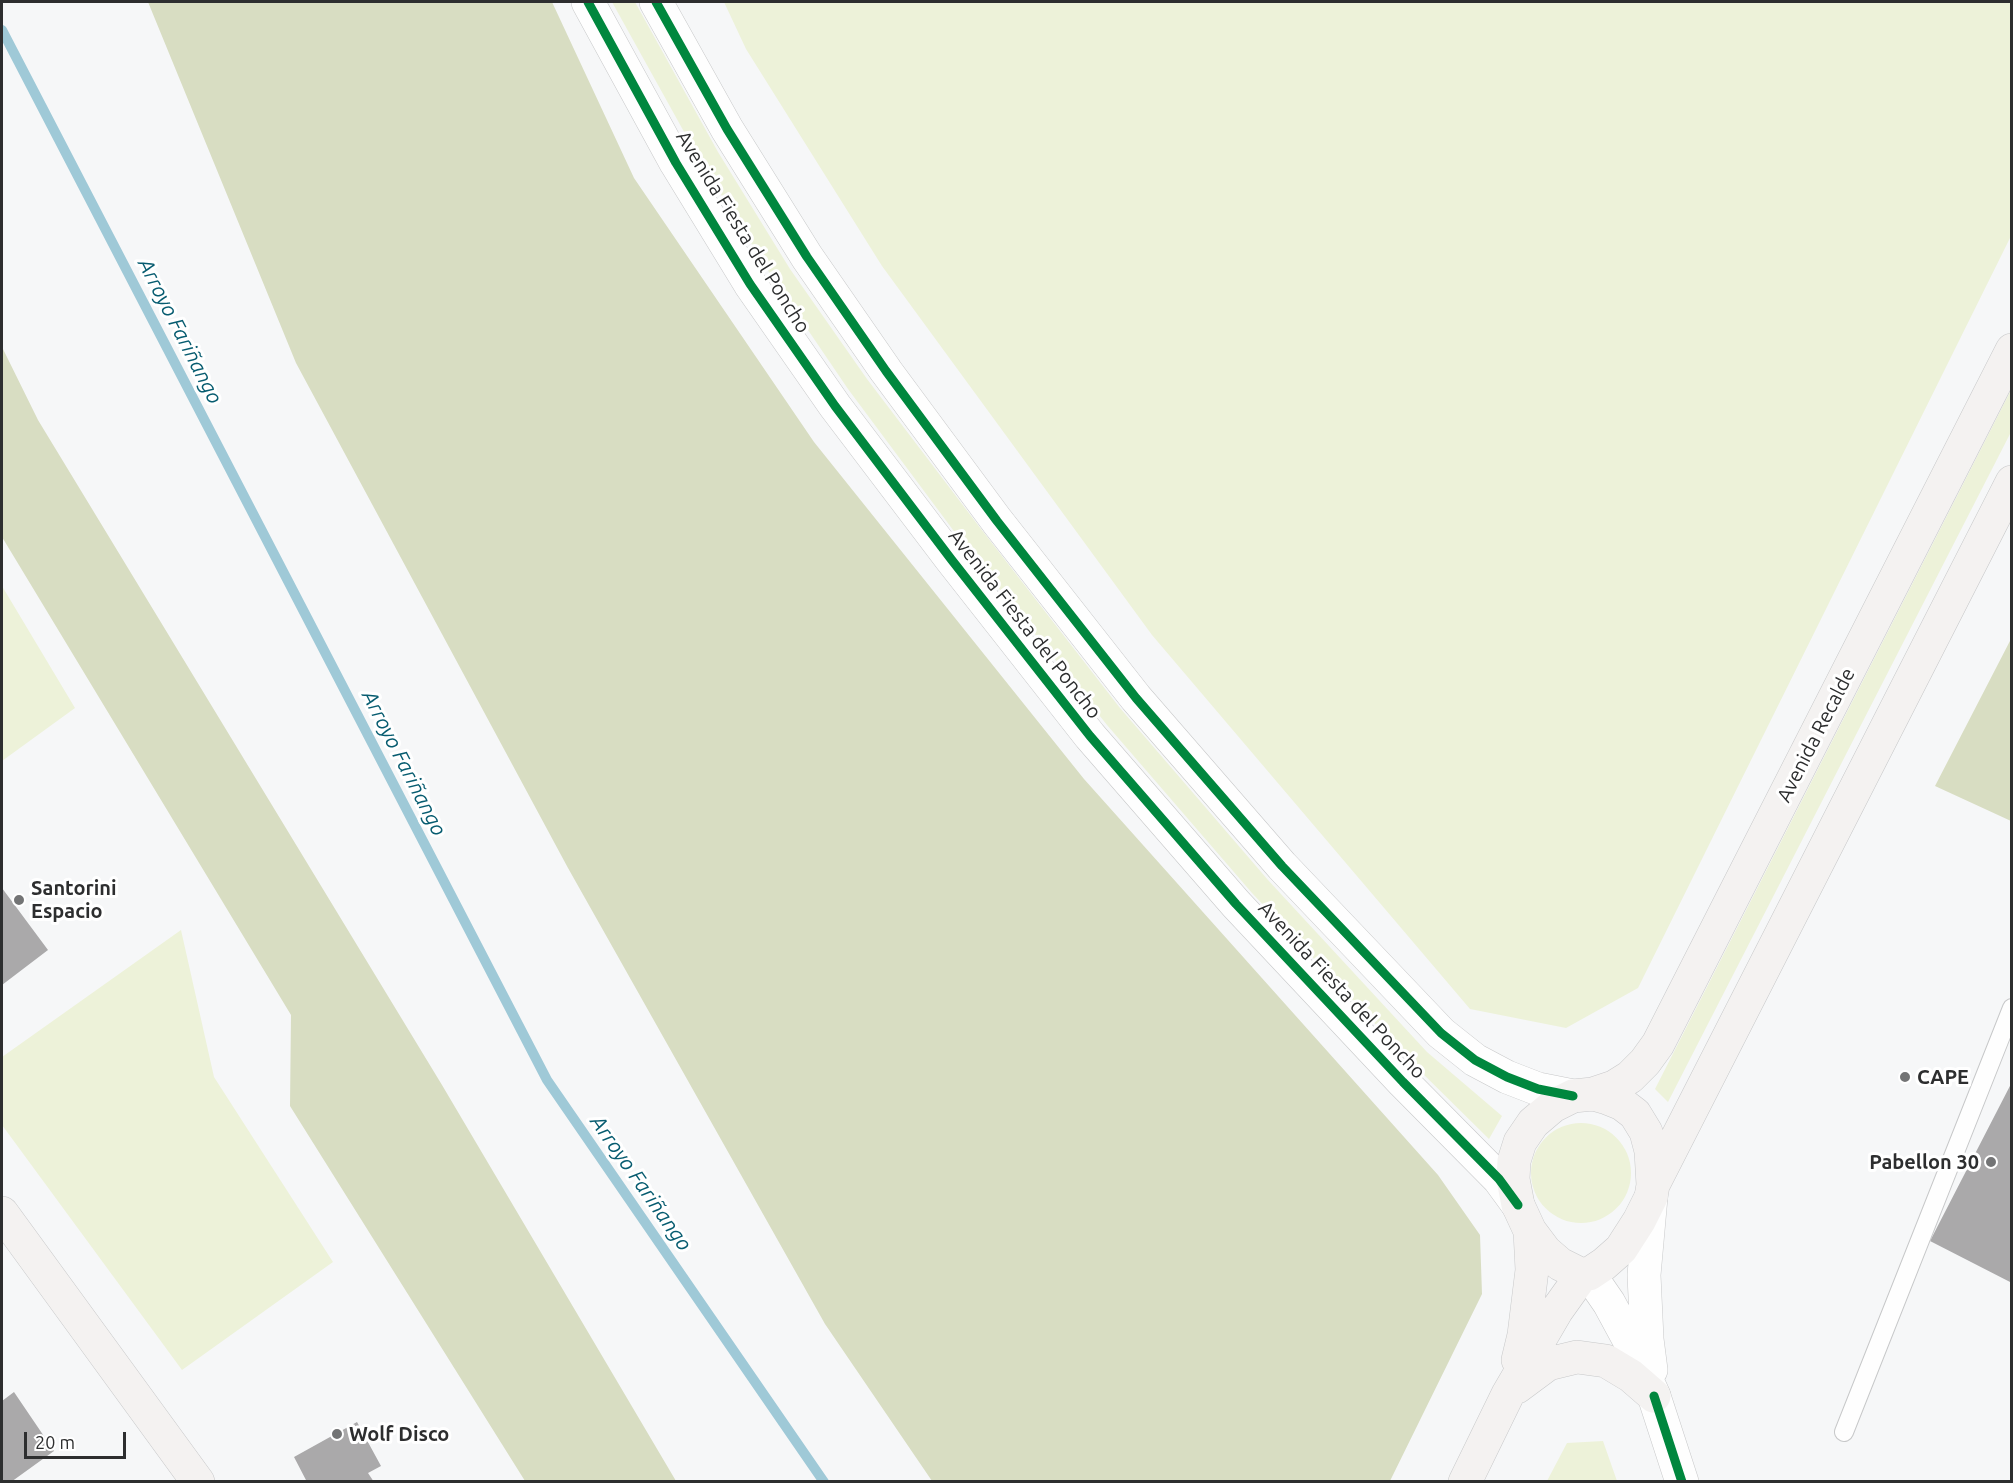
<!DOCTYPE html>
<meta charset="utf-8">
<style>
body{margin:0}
#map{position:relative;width:2013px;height:1483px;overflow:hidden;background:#f6f7f8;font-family:Ubuntu,sans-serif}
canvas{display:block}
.frame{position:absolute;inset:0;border:3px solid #2d2e2f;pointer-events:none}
.scale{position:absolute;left:24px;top:1432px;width:102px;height:27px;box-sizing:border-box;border:3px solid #2d2e2f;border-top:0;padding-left:8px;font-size:18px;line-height:21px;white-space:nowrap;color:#2d2e2f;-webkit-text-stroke:4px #fff;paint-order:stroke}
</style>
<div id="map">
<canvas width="2013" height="1483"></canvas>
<div class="frame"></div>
<div class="scale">20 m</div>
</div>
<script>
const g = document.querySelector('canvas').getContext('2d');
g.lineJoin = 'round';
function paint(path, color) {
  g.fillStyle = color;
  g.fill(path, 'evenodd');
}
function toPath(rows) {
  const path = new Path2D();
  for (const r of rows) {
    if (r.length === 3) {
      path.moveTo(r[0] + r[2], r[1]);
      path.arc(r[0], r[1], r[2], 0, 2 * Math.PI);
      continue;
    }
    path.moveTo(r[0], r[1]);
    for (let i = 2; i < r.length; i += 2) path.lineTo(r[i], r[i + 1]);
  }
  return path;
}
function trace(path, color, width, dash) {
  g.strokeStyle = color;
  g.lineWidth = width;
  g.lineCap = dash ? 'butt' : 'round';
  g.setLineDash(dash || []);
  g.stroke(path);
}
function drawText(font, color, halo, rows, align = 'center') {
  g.font = font + ' Ubuntu,sans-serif';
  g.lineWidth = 6;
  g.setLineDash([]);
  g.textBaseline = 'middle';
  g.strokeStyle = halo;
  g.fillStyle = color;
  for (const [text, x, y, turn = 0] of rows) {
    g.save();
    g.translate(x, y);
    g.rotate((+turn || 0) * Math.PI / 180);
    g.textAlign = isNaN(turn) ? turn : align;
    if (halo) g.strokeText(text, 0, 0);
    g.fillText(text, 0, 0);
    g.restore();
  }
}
paint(toPath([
 [612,2,635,2,718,152,790,269,867,379,981,529,1120,708,1268,880,1427,1052,1502,1116,1489,1139,1414,1065,1252,893,1107,725,962,542,848,389,772,277,698,157],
 [724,2,2011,2,2011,236,1638,988,1566,1028,1470,1009,1152,635,882,266,746,49],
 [2011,390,2011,432,1668,1102,1655,1089],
 [2,586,75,708,2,761],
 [181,930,214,1077,333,1262,182,1370,2,1125,2,1057],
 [1581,1173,50],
 [1603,1441,1617,1481,1547,1481,1567,1443]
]), '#edf2d9');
paint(toPath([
 [148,2,552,2,634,178,814,442,1084,779,1438,1175,1480,1235,1482,1294,1390,1481,932,1481,825,1324,568,868,296,363],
 [2,347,38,420,442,1085,676,1481,525,1481,290,1106,291,1015,2,537],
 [2011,639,2011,821,1935,786]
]), '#d8ddc2');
trace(toPath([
 [2,30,547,1080,824,1482]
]), '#9fc9d7', 10);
paint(toPath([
 [2,888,48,950,2,985],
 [2012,1082,2012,1283,1930,1241],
 [14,1392,54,1451,11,1482,2,1482,2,1401],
 [357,1422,381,1466,368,1473,374,1482,307,1482,294,1457]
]), '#aaa9aa');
const service = toPath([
 [1844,1432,2012,1008]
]);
const tertiary = toPath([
 [588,2,676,163,750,284,835,406,951,559,1090,736,1236,904,1403,1082,1499,1179,1518,1205],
 [656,2,727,129,807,257,886,371,997,521,1136,698,1282,866,1441,1033,1475,1060,1507,1077,1538,1089,1573,1096],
 [1651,1197,1644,1275,1647,1339,1651,1370],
 [1589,1274,1609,1303,1629,1340,1654,1396,1682,1482]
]);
const secondary = toPath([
 [1593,1094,1614,1087,1630,1077,1645,1062,1658,1044,2012,350],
 [1593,1094,1607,1098,1622,1104,1635,1114,1646,1132,1651,1151,1653,1185,1651,1197,1639,1221,1621,1249,1604,1264,1589,1274,1582,1275,1560,1264,1545,1251,1530,1231,1518,1205,1513,1179,1514,1161,1520,1142,1533,1123,1553,1106,1573,1096,1593,1094],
 [1653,1185,2012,482],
 [2,1213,198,1482],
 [1518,1360,1524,1335,1532,1270,1530,1231],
 [1517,1387,1548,1364,1577,1357,1606,1361,1631,1376,1654,1396],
 [1465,1482,1508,1394,1557,1310,1582,1275]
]);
trace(service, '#c7c8c9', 20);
trace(tertiary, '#c7c8c9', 34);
trace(secondary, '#c7c8c9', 34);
trace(service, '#fefefe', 18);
trace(tertiary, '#fefefe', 33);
trace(secondary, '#f4f2f1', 33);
trace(toPath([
 [588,2,676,163,750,284,835,406,951,559,1090,736,1236,904,1403,1082,1499,1179,1518,1205],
 [656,2,727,129,807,257,886,371,997,521,1136,698,1282,866,1441,1033,1475,1060,1507,1077,1538,1089,1573,1096],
 [1654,1396,1682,1482]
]), '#00873e', 9);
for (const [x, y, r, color] of [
 [19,900,6,"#737475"],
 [1905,1077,6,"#737475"],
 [1991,1162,6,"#737475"],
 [337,1434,6,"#737475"]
]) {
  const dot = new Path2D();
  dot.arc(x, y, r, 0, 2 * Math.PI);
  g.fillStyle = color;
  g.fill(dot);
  trace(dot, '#fff', 2);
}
drawText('20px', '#2d2e2f', '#fff', [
 ["Avenida Fiesta del Poncho",743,232,58],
 ["Avenida Fiesta del Poncho",1025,624,52],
 ["Avenida Recalde",1816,735,-63],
 ["Avenida Fiesta del Poncho",1342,990,47]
]);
drawText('bold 20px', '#2d2e2f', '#fff', [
 ["Santorini",31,888],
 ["Espacio",31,911],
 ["CAPE",1917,1077],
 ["Pabellon 30",1979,1162,"right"],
 ["Wolf Disco",349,1434]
], 'left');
drawText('italic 21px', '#075c70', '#fff', [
 ["Arroyo Fariñango",180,331,63],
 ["Arroyo Fariñango",404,763,63],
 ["Arroyo Fariñango",641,1183,55]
]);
</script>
